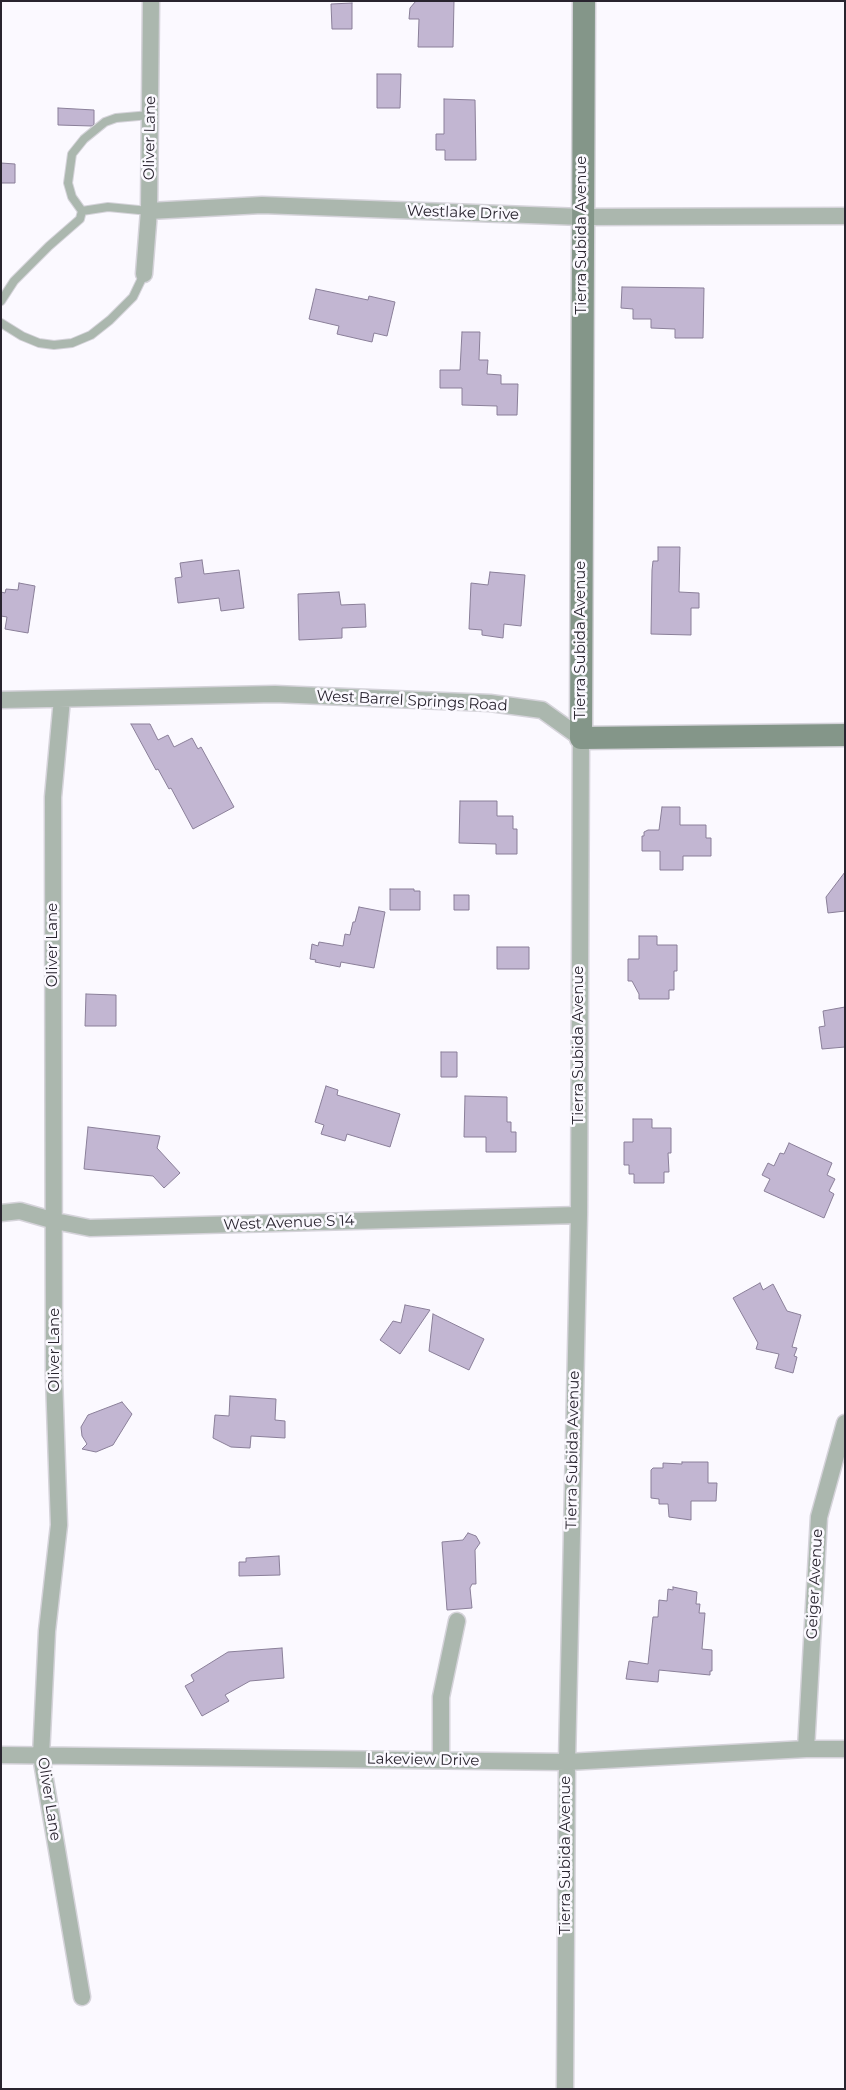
<!DOCTYPE html>
<style>
body{margin:0}
#map{position:relative;width:846px;height:2090px;overflow:hidden;background:#fbf9ff;font-family:Montserrat,sans-serif}
canvas{display:block}
.frame{position:absolute;inset:0;border:2px solid #29242f;pointer-events:none}
</style>
<div id="map">
<canvas width="846" height="2090"></canvas>
<div class="frame"></div>
</div>
<script>
const g = document.querySelector('canvas').getContext('2d');
g.lineJoin = 'round';
function paint(path, color) {
  g.fillStyle = color;
  g.fill(path, 'evenodd');
}
function toPath(rows) {
  const path = new Path2D();
  for (const r of rows) {
    path.moveTo(r[0], r[1]);
    for (let i = 2; i < r.length; i += 2) path.lineTo(r[i], r[i + 1]);
  }
  return path;
}
function trace(path, color, width, dash) {
  g.strokeStyle = color;
  g.lineWidth = width;
  g.lineCap = dash ? 'butt' : 'round';
  g.setLineDash(dash || []);
  g.stroke(path);
}
function drawText(font, color, halo, rows, align = 'center') {
  g.font = font + ' Montserrat,sans-serif';
  g.lineWidth = 5;
  g.setLineDash([]);
  g.textBaseline = 'middle';
  g.strokeStyle = halo;
  g.fillStyle = color;
  for (const [text, x, y, turn = 0] of rows) {
    g.save();
    g.translate(x, y);
    g.rotate((+turn || 0) * Math.PI / 180);
    g.textAlign = isNaN(turn) ? turn : align;
    if (halo) g.strokeText(text, 0, 0);
    g.fillText(text, 0, 0);
    g.restore();
  }
}
const building = toPath([
 [416,1,454,1,453,47,418,47,419,19,409,19,410,8,416,1],
 [352,3,352,29,332,29,331,4,352,3],
 [377,74,401,74,400,108,377,108,377,74],
 [444,99,475,100,476,160,445,160,445,150,436,150,436,134,444,134,444,99],
 [58,108,94,110,94,124,92,126,58,125,58,108],
 [1,163,15,164,15,183,1,183,1,163],
 [622,287,704,288,703,338,675,338,675,329,651,328,651,319,633,319,633,309,621,308,622,287],
 [316,289,368,300,369,296,395,302,387,336,374,333,372,342,337,334,339,326,309,319,316,289],
 [462,332,480,332,479,360,488,360,487,374,501,375,501,384,518,384,517,415,497,415,497,406,462,405,462,388,440,388,440,370,460,370,462,332],
 [658,547,680,547,679,592,699,593,699,608,691,608,691,635,651,634,652,570,653,561,658,561,658,547],
 [202,560,204,574,239,570,244,608,221,611,219,598,178,603,175,578,182,577,180,563,202,560],
 [490,572,525,575,521,626,504,624,503,638,482,635,482,630,469,629,471,583,488,585,490,572],
 [19,583,35,586,28,633,5,629,7,617,1,616,1,592,5,593,6,589,18,590,19,583],
 [339,592,341,605,365,604,366,627,342,628,342,638,299,640,298,594,339,592],
 [131,724,150,724,158,740,168,735,174,747,192,738,198,749,201,747,234,807,193,829,171,788,169,789,158,769,156,770,131,724],
 [460,801,497,801,497,816,513,816,513,829,517,829,517,854,496,854,496,844,459,843,460,801],
 [662,807,680,807,680,825,706,825,706,838,711,838,711,856,683,856,683,870,660,870,660,851,642,851,642,836,644,836,644,832,648,830,659,830,662,807],
 [845,872,845,911,828,913,826,897,845,872],
 [390,889,414,889,414,891,420,891,420,910,390,910,390,889],
 [454,895,469,895,469,910,454,910,454,895],
 [359,907,385,912,374,968,341,962,340,967,315,962,316,960,310,959,312,944,318,946,319,942,343,946,345,934,350,935,353,922,355,922,359,907],
 [639,936,657,936,657,945,677,945,677,971,674,971,674,990,669,990,669,999,639,999,639,994,632,981,628,981,628,959,639,959,639,936],
 [497,947,529,947,529,969,497,969,497,947],
 [86,994,116,995,116,1026,85,1026,86,994],
 [845,1007,845,1047,822,1049,819,1027,825,1026,823,1011,845,1007],
 [441,1052,457,1052,457,1077,441,1077,441,1052],
 [326,1086,338,1090,337,1095,400,1114,390,1147,347,1134,345,1141,321,1134,324,1125,315,1122,326,1086],
 [465,1096,507,1097,507,1122,511,1122,511,1132,516,1132,516,1152,486,1152,486,1137,464,1137,465,1096],
 [633,1119,652,1119,652,1128,671,1128,671,1153,668,1153,669,1172,664,1172,664,1183,634,1183,634,1174,629,1174,629,1165,624,1165,624,1142,633,1142,633,1119],
 [88,1127,160,1136,157,1148,180,1173,164,1188,153,1176,84,1169,88,1127],
 [789,1143,832,1163,827,1175,835,1179,829,1191,834,1194,824,1218,764,1191,770,1179,762,1175,768,1163,774,1166,780,1153,784,1154,789,1143],
 [760,1283,763,1290,773,1284,787,1311,801,1315,792,1347,797,1348,794,1356,797,1357,793,1373,775,1368,779,1354,756,1349,758,1343,733,1298,760,1283],
 [405,1305,430,1310,400,1354,380,1340,393,1321,401,1323,405,1305],
 [433,1314,484,1339,469,1370,429,1351,433,1314],
 [230,1396,276,1399,275,1420,285,1421,285,1438,251,1436,250,1448,231,1447,213,1438,215,1415,229,1416,230,1396],
 [122,1402,132,1414,113,1445,96,1452,82,1449,87,1444,82,1436,81,1427,88,1415,122,1402],
 [682,1462,708,1462,708,1483,717,1483,716,1501,691,1501,691,1520,669,1517,668,1504,659,1504,659,1499,651,1498,651,1470,653,1468,663,1468,663,1463,682,1464,682,1462],
 [468,1533,476,1536,480,1543,475,1550,476,1584,472,1584,470,1588,472,1608,447,1610,442,1542,463,1540,468,1533],
 [279,1556,280,1575,239,1576,239,1562,246,1562,246,1558,279,1556],
 [673,1587,697,1592,696,1604,700,1604,699,1613,705,1613,702,1649,712,1650,712,1671,710,1671,710,1675,659,1670,658,1682,626,1679,629,1661,648,1664,653,1617,658,1617,659,1600,667,1601,668,1589,673,1590,673,1587],
 [282,1648,284,1678,250,1681,225,1695,229,1701,202,1716,185,1686,194,1681,191,1675,228,1652,282,1648]
]);
paint(building, '#c2b6d2');
trace(building, '#8a7f99', 1);
const lane = toPath([
 [82,211,108,207,149,211],
 [1,301,14,281,49,246,80,219,82,211,72,197,68,183,72,154,84,139,105,122,116,118,150,115],
 [1,323,22,336,39,343,54,345,72,343,91,335,110,320,133,297,144,274]
]);
const street = toPath([
 [149,211,262,205,582,217,845,216],
 [144,274,149,211,151,1],
 [62,699,53,797,54,1377,59,1525,47,1631,41,1756,82,1997],
 [1,700,275,694,490,703,542,710,581,738,579,1215,567,1762,565,2089],
 [1,1213,20,1211,55,1221,90,1228,579,1215],
 [806,1749,819,1517,845,1423],
 [1,1755,567,1762,806,1749,845,1749],
 [441,1760,441,1697,457,1621]
]);
const secondary = toPath([
 [584,1,581,738,845,735]
]);
trace(lane, '#d5d3da', 10);
trace(street, '#d5d3da', 19);
trace(secondary, '#d5d3da', 25);
trace(lane, '#abb7ae', 8);
trace(street, '#abb7ae', 16);
trace(secondary, '#849689', 22);
drawText('15px', '#29242f', '#fbf9ff', [
 ["Oliver Lane",150,138,-89],
 ["Westlake Drive",463,213,2],
 ["Tierra Subida Avenue",582,235,-90],
 ["Tierra Subida Avenue",581,640,-90],
 ["West Barrel Springs Road",412,701,3],
 ["Oliver Lane",53,945,-90],
 ["Tierra Subida Avenue",579,1045,-90],
 ["West Avenue S 14",289,1223,-2],
 ["Oliver Lane",55,1350,-90],
 ["Tierra Subida Avenue",573,1450,-89],
 ["Geiger Avenue",815,1584,-87],
 ["Lakeview Drive",423,1760,1],
 ["Oliver Lane",49,1799,81],
 ["Tierra Subida Avenue",566,1855,-90]
]);
</script>
